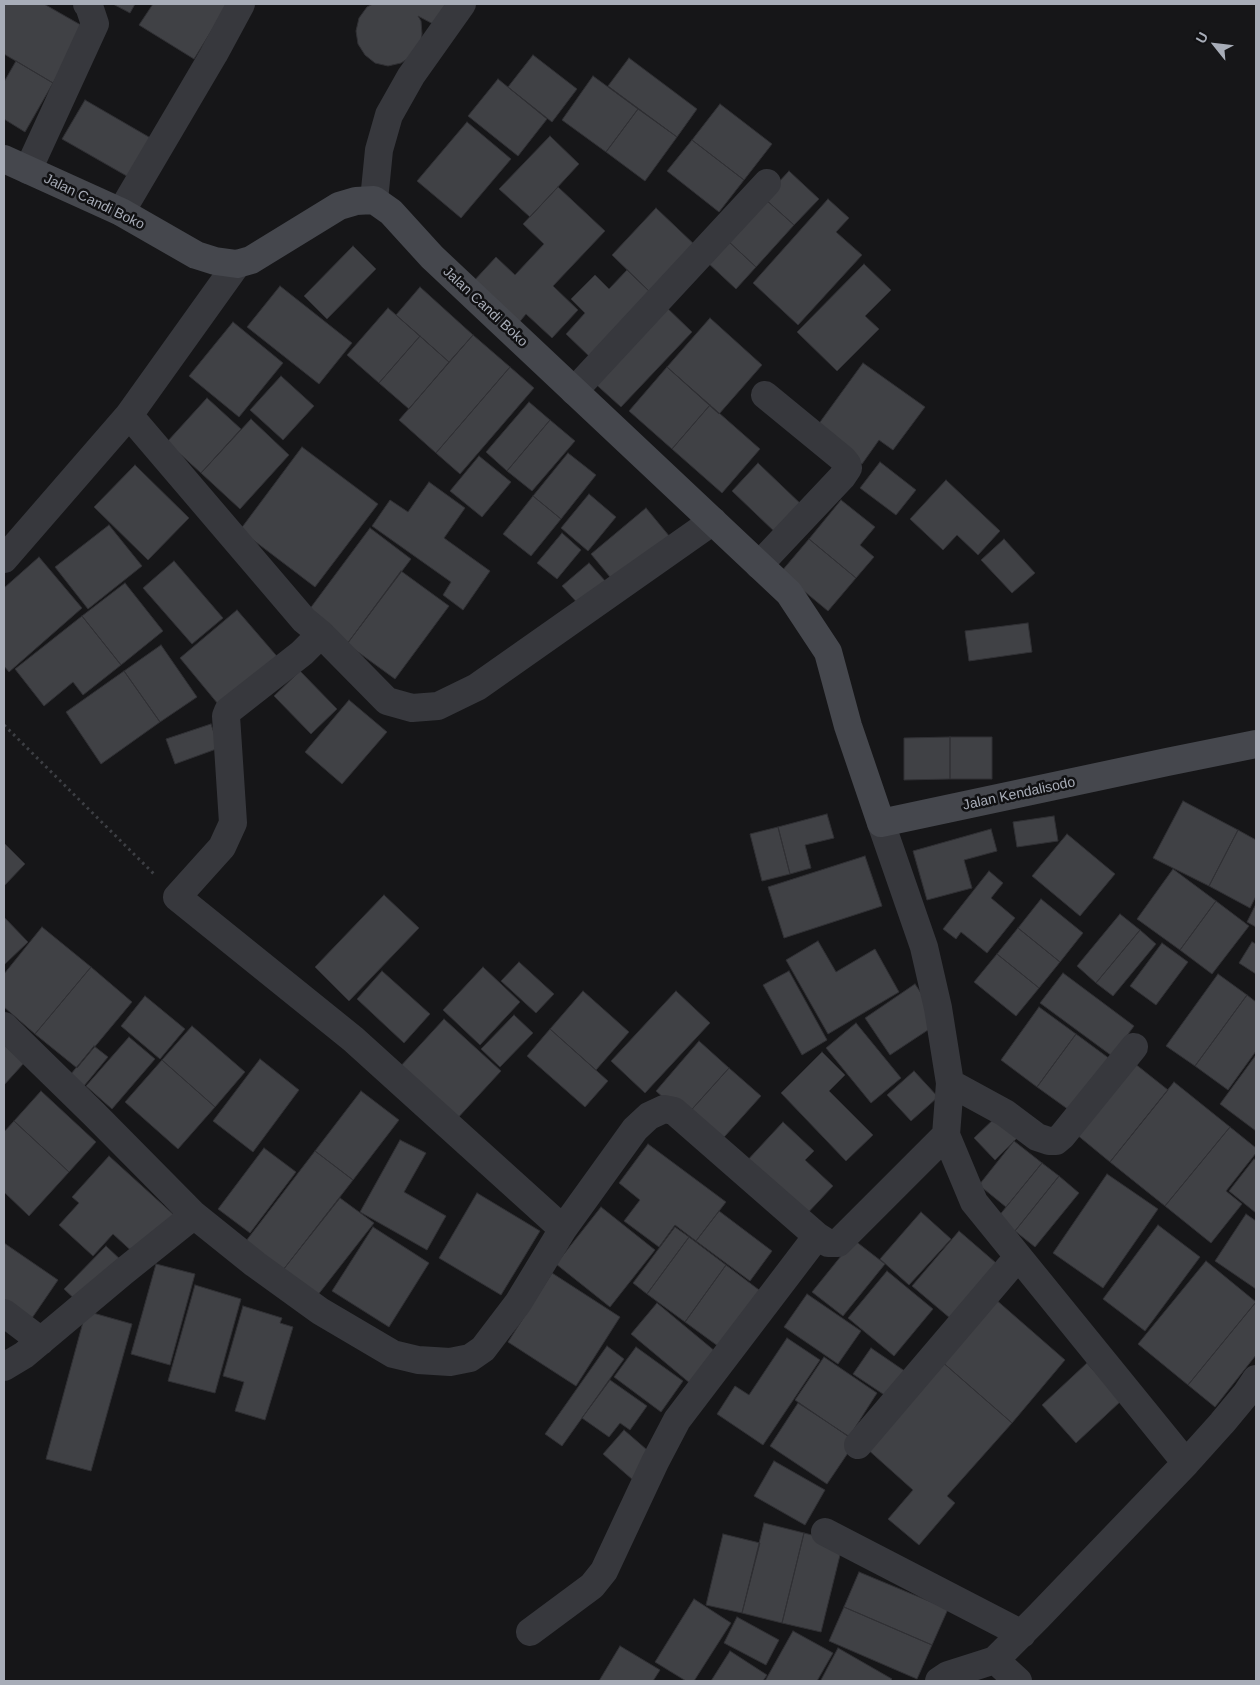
<!DOCTYPE html>
<style>
body{margin:0}
#map{position:relative;width:1260px;height:1685px;overflow:hidden;background:#161618;font-family:Helvetica,sans-serif}
canvas{display:block}
.frame{position:absolute;inset:0;border:5px solid #a8adb8;pointer-events:none}
.north{position:absolute;left:1190px;top:20px;width:50px;height:50px;-webkit-text-stroke:4px #111113;paint-order:stroke;rotate:299deg;font-size:14px;font-weight:700;line-height:20px;text-align:center;color:#a8adb8}
.north::after{content:'';display:block;margin:auto;width:18px;height:22px;background:#a8adb8;clip-path:polygon(50% 0,100% 100%,50% 72%,0 100%)}
</style>
<div id="map">
<canvas width="1260" height="1685"></canvas>
<div class="frame"></div>
<div class="north">U</div>
</div>
<script>
const g = document.querySelector('canvas').getContext('2d');
g.lineJoin = 'round';
function paint(path, color) {
  g.fillStyle = color;
  g.fill(path, 'evenodd');
}
function toPath(rows) {
  const path = new Path2D();
  for (const r of rows) {
    path.moveTo(r[0], r[1]);
    for (let i = 2; i < r.length; i += 2) path.lineTo(r[i], r[i + 1]);
  }
  return path;
}
function trace(path, color, width, dash) {
  g.strokeStyle = color;
  g.lineWidth = width;
  g.lineCap = dash ? 'butt' : 'round';
  g.setLineDash(dash || []);
  g.stroke(path);
}
function drawText(font, color, halo, rows, align = 'center') {
  g.font = font + ' Helvetica,sans-serif';
  g.lineWidth = 5;
  g.setLineDash([]);
  g.textBaseline = 'middle';
  g.strokeStyle = halo;
  g.fillStyle = color;
  for (const [text, x, y, turn = 0] of rows) {
    g.save();
    g.translate(x, y);
    g.rotate((+turn || 0) * Math.PI / 180);
    g.textAlign = isNaN(turn) ? turn : align;
    if (halo) g.strokeText(text, 0, 0);
    g.fillText(text, 0, 0);
    g.restore();
  }
}
const building = toPath([
 [4,4,44,4,86,28,53,83,4,54,4,4],
 [113,4,135,4,130,13,113,4],
 [153,4,228,4,194,59,139,25,153,4],
 [373,4,447,4,435,25,418,16,421,21,422,34,420,46,412,56,401,63,388,66,375,63,365,55,358,44,356,31,359,18,367,7,373,4],
 [533,55,577,89,552,122,508,87,533,55],
 [629,58,697,109,677,137,608,86,629,58],
 [16,61,53,83,25,132,4,119,4,82,16,61],
 [593,76,638,109,606,152,562,120,593,76],
 [498,79,547,119,518,156,468,116,498,79],
 [85,100,154,140,132,179,62,139,85,100],
 [720,104,772,144,744,180,692,140,720,104],
 [638,109,677,137,645,181,606,152,638,109],
 [467,122,511,159,461,218,417,181,467,122],
 [550,136,579,164,530,217,499,189,550,136],
 [692,140,744,180,719,212,667,171,692,140],
 [789,171,819,199,794,225,764,198,789,171],
 [558,187,605,231,553,286,578,310,552,338,526,314,517,325,472,283,496,257,515,275,544,244,523,224,558,187],
 [764,198,794,225,756,267,727,240,764,198],
 [828,199,849,218,836,232,862,255,798,325,753,283,828,199],
 [656,208,697,247,652,294,612,255,656,208],
 [727,240,756,267,736,289,707,262,727,240],
 [353,246,376,269,327,319,304,296,353,246],
 [864,264,891,290,865,316,879,329,837,371,797,332,864,264],
 [627,270,652,294,591,358,566,334,585,313,571,299,595,275,609,289,627,270],
 [280,286,352,343,319,384,247,327,280,286],
 [420,287,473,335,449,362,396,315,420,287],
 [662,303,692,332,621,407,590,379,662,303],
 [388,308,420,336,379,383,347,355,388,308],
 [710,318,762,365,719,414,667,367,710,318],
 [233,322,283,363,239,417,189,376,233,322],
 [473,335,510,367,436,453,399,420,473,335],
 [420,336,449,362,409,409,379,383,420,336],
 [863,363,925,407,893,450,879,440,862,464,815,429,863,363],
 [510,367,534,388,460,474,436,453,510,367],
 [667,367,710,405,672,449,629,411,667,367],
 [281,376,314,406,283,440,250,410,281,376],
 [207,398,241,429,201,473,167,442,207,398],
 [529,402,550,420,507,471,486,452,529,402],
 [710,405,760,449,722,493,672,449,710,405],
 [251,419,289,455,240,509,201,473,251,419],
 [550,420,575,441,532,491,507,471,550,420],
 [302,447,378,504,315,587,240,530,302,447],
 [568,453,596,475,561,519,533,496,568,453],
 [479,456,511,482,482,517,450,491,479,456],
 [880,462,916,490,896,515,860,488,880,462],
 [758,463,804,507,778,535,732,491,758,463],
 [135,465,189,518,148,560,94,507,135,465],
 [946,480,1000,531,978,555,957,535,943,550,910,519,946,480],
 [429,482,465,508,444,538,490,571,463,610,443,595,451,582,372,526,390,500,408,512,429,482],
 [589,494,616,517,588,551,561,528,589,494],
 [533,496,561,519,531,556,503,534,533,496],
 [841,500,875,527,860,545,874,557,856,578,809,539,841,500],
 [646,508,670,537,615,583,591,554,646,508],
 [109,525,142,566,88,609,55,567,109,525],
 [370,528,411,559,347,644,306,614,370,528],
 [562,533,581,550,557,579,537,563,562,533],
 [809,539,856,578,828,611,781,572,809,539],
 [1004,539,1035,573,1012,593,981,560,1004,539],
 [39,557,82,608,9,672,4,666,4,588,39,557],
 [174,561,223,618,192,644,143,588,174,561],
 [589,563,607,583,581,607,562,586,589,563],
 [401,571,449,606,395,679,347,644,401,571],
 [125,583,163,631,121,665,82,616,125,583],
 [237,610,281,661,223,710,180,658,237,610],
 [82,616,121,665,83,695,73,682,44,706,15,669,82,616],
 [1028,623,1032,652,969,661,965,631,1028,623],
 [161,645,197,697,160,722,124,671,161,645],
 [124,671,160,722,101,764,66,712,124,671],
 [300,671,337,709,311,734,274,696,300,671],
 [349,700,387,732,342,784,305,752,349,700],
 [211,724,219,748,175,764,166,739,211,724],
 [950,737,992,737,992,779,950,779,950,737],
 [950,737,950,779,904,780,904,738,950,737],
 [1183,801,1238,830,1209,886,1153,858,1183,801],
 [827,814,834,838,805,845,811,868,790,874,778,827,827,814],
 [1054,816,1058,841,1017,847,1013,822,1054,816],
 [778,827,790,874,762,881,750,834,778,827],
 [991,829,997,851,964,860,972,888,927,900,913,851,991,829],
 [1238,830,1256,840,1256,896,1250,908,1209,886,1238,830],
 [1067,834,1115,874,1080,916,1032,876,1067,834],
 [4,843,25,864,4,886,4,843],
 [865,856,882,906,784,938,768,887,865,856],
 [1173,869,1216,901,1180,950,1137,919,1173,869],
 [989,871,1003,883,991,898,1015,918,987,953,961,932,956,939,943,929,989,871],
 [384,895,419,928,349,1001,315,967,384,895],
 [1041,899,1083,933,1060,962,1018,928,1041,899],
 [1216,901,1249,926,1212,974,1180,950,1216,901],
 [1256,904,1256,927,1247,922,1256,904],
 [1120,914,1140,930,1096,983,1077,966,1120,914],
 [4,917,28,942,4,965,4,917],
 [42,927,91,967,35,1034,4,1007,4,974,42,927],
 [1018,928,1060,962,1039,988,997,954,1018,928],
 [1140,930,1156,944,1113,996,1096,983,1140,930],
 [818,941,836,972,875,949,899,992,828,1034,786,960,818,941],
 [1252,942,1256,944,1256,974,1239,963,1252,942],
 [1162,943,1188,962,1156,1005,1130,986,1162,943],
 [997,954,1039,988,1016,1016,974,982,997,954],
 [519,962,554,994,536,1013,501,981,519,962],
 [91,967,132,1002,77,1068,35,1034,91,967],
 [483,967,520,1002,480,1045,443,1010,483,967],
 [382,971,430,1014,404,1043,357,999,382,971],
 [789,971,827,1040,802,1055,763,985,789,971],
 [1063,973,1134,1026,1112,1056,1040,1003,1063,973],
 [1218,974,1247,995,1195,1066,1166,1046,1218,974],
 [915,984,940,1022,890,1055,865,1018,915,984],
 [583,991,629,1032,596,1070,550,1029,583,991],
 [676,991,710,1023,645,1093,611,1061,676,991],
 [1247,995,1256,1002,1256,1051,1228,1090,1195,1066,1247,995],
 [145,996,185,1029,160,1059,121,1026,145,996],
 [1039,1007,1076,1034,1037,1087,1001,1060,1039,1007],
 [514,1015,533,1033,500,1067,481,1049,514,1015],
 [444,1019,501,1071,455,1121,398,1069,444,1019],
 [856,1023,901,1078,871,1103,826,1048,856,1023],
 [192,1026,245,1072,215,1107,162,1060,192,1026],
 [550,1029,608,1081,585,1107,527,1056,550,1029],
 [1076,1034,1114,1062,1076,1115,1037,1087,1076,1034],
 [129,1037,155,1059,112,1109,86,1086,129,1037],
 [699,1041,729,1068,685,1117,656,1091,699,1041],
 [4,1045,24,1063,4,1085,4,1045],
 [94,1046,108,1057,79,1092,66,1080,94,1046],
 [822,1052,845,1075,829,1091,873,1135,846,1161,781,1093,822,1052],
 [1256,1055,1256,1131,1220,1104,1256,1055],
 [260,1059,299,1090,253,1152,213,1121,260,1059],
 [162,1060,215,1107,178,1149,125,1102,162,1060],
 [1134,1063,1168,1090,1110,1162,1076,1134,1134,1063],
 [729,1068,761,1096,717,1145,685,1117,729,1068],
 [914,1071,938,1097,911,1121,887,1095,914,1071],
 [1174,1082,1230,1127,1165,1206,1110,1162,1174,1082],
 [41,1091,96,1142,69,1172,14,1121,41,1091],
 [361,1091,399,1120,353,1180,315,1151,361,1091],
 [998,1115,1019,1136,995,1160,974,1138,998,1115],
 [14,1121,69,1172,29,1216,4,1192,4,1132,14,1121],
 [783,1122,814,1151,805,1160,833,1186,803,1218,744,1164,783,1122],
 [1230,1127,1256,1148,1256,1153,1226,1191,1242,1204,1211,1243,1165,1206,1230,1127],
 [400,1140,426,1153,404,1192,446,1216,427,1250,360,1212,400,1140],
 [1014,1141,1042,1163,1006,1207,979,1185,1014,1141],
 [648,1144,726,1202,696,1241,675,1225,659,1247,624,1221,640,1200,619,1183,648,1144],
 [264,1148,296,1172,250,1233,218,1209,264,1148],
 [315,1151,353,1180,283,1270,246,1241,315,1151],
 [109,1156,174,1215,138,1257,113,1234,93,1256,59,1225,79,1203,72,1197,109,1156],
 [1254,1159,1256,1161,1256,1213,1229,1191,1254,1159],
 [1042,1163,1059,1176,1015,1231,998,1217,1042,1163],
 [1107,1174,1158,1209,1103,1288,1053,1253,1107,1174],
 [1059,1176,1079,1193,1035,1247,1015,1231,1059,1176],
 [477,1193,540,1231,501,1295,439,1258,477,1193],
 [340,1198,374,1223,317,1296,283,1270,340,1198],
 [601,1207,655,1250,610,1307,556,1264,601,1207],
 [719,1211,772,1251,750,1281,696,1241,719,1211],
 [921,1212,951,1239,909,1285,880,1259,921,1212],
 [1246,1214,1256,1221,1256,1289,1215,1261,1246,1214],
 [1158,1225,1200,1257,1145,1331,1103,1299,1158,1225],
 [373,1227,429,1263,389,1327,332,1291,373,1227],
 [675,1227,689,1237,647,1294,633,1283,675,1227],
 [959,1231,1003,1269,957,1324,912,1286,959,1231],
 [689,1237,726,1265,685,1322,647,1294,689,1237],
 [854,1240,885,1264,843,1316,812,1292,854,1240],
 [4,1243,58,1280,32,1318,4,1299,4,1243],
 [106,1246,123,1262,81,1305,64,1289,106,1246],
 [1206,1261,1256,1302,1188,1385,1138,1344,1206,1261],
 [156,1264,195,1274,170,1365,131,1354,156,1264],
 [726,1265,763,1293,722,1349,685,1322,726,1265],
 [887,1271,933,1309,894,1356,848,1318,887,1271],
 [552,1273,620,1317,576,1386,508,1342,552,1273],
 [195,1285,241,1299,215,1393,168,1381,195,1285],
 [807,1294,861,1331,838,1364,784,1327,807,1294],
 [994,1298,1065,1360,1012,1423,940,1360,994,1298],
 [1256,1302,1256,1355,1215,1407,1188,1385,1256,1302],
 [657,1303,716,1352,691,1384,631,1334,657,1303],
 [243,1306,282,1318,280,1323,293,1327,265,1420,235,1411,244,1382,223,1376,243,1306],
 [86,1311,132,1324,91,1471,46,1459,86,1311],
 [787,1338,820,1360,763,1445,717,1414,735,1386,749,1395,787,1338],
 [607,1346,624,1359,562,1446,545,1434,607,1346],
 [636,1347,683,1381,661,1412,614,1377,636,1347],
 [871,1348,909,1374,892,1400,853,1374,871,1348],
 [824,1357,877,1393,849,1437,795,1400,824,1357],
 [940,1360,1012,1423,947,1496,955,1503,919,1545,888,1519,913,1490,865,1447,940,1360],
 [1087,1363,1121,1401,1076,1443,1042,1405,1087,1363],
 [610,1380,647,1406,630,1430,620,1423,609,1437,582,1418,610,1380],
 [798,1403,856,1441,827,1484,770,1446,798,1403],
 [624,1430,654,1456,633,1480,603,1454,624,1430],
 [774,1461,825,1490,805,1525,754,1496,774,1461],
 [764,1523,804,1533,782,1623,742,1613,764,1523],
 [804,1533,843,1543,821,1632,782,1623,804,1533],
 [723,1534,760,1543,742,1613,706,1605,723,1534],
 [859,1572,948,1609,932,1645,844,1607,859,1572],
 [694,1599,731,1623,694,1681,686,1681,655,1662,694,1599],
 [844,1607,932,1645,917,1679,829,1641,844,1607],
 [737,1617,779,1640,766,1665,724,1643,737,1617],
 [793,1631,833,1653,817,1681,765,1681,793,1631],
 [620,1646,660,1670,653,1681,599,1681,620,1646],
 [838,1648,892,1679,890,1681,824,1681,821,1680,838,1648],
 [730,1651,767,1675,763,1681,711,1681,730,1651]
]);
paint(building, '#404145');
trace(building, '#303034', 1);
trace(toPath([
 [4,725,154,874]
]), '#3d3f44', 3, [2.5, 4]);
trace(toPath([
 [28,170,95,24,89,6,87,4],
 [374,200,379,150,389,115,411,76,462,4],
 [121,212,214,54,241,4],
 [574,391,767,183],
 [129,415,304,620,321,634,302,653,228,711,226,716,233,823,222,847,177,897,353,1039,563,1229],
 [4,559,129,415,237,264],
 [759,565,842,477,848,468,847,464,843,459,765,395],
 [321,634,387,701,412,708,438,706,477,687,713,521],
 [881,823,924,947,938,1008,950,1083,946,1135,974,1202,1186,1463,1038,1617,995,1660,1018,1681],
 [4,1026,94,1114,194,1215,255,1264,320,1311,393,1354,418,1360,450,1362,470,1358,483,1349,518,1303,563,1229,635,1129,649,1116,664,1109,674,1111,817,1236,828,1243,838,1243,946,1135],
 [950,1083,1005,1113,1037,1137,1049,1141,1056,1141,1062,1136,1134,1047],
 [4,1313,41,1341],
 [4,1367,24,1355,123,1272,194,1215],
 [858,1445,1018,1257],
 [1186,1463,1222,1423,1246,1394,1256,1379],
 [825,1532,1022,1634],
 [530,1632,592,1586,604,1571,655,1462,677,1420,817,1236],
 [939,1681,948,1675,995,1660]
]), '#37383d', 28);
trace(toPath([
 [4,159,121,212,196,255,215,261,237,264,251,260,339,206,356,201,374,200,391,212,432,257,789,593,828,652,848,726,881,823,1167,762,1256,744]
]), '#45474d', 28);
drawText('14px', '#a8adb8', '#111113', [
 ["Jalan Candi Boko",94,202,26],
 ["Jalan Candi Boko",485,307,43],
 ["Jalan Kendalisodo",1019,794,-12]
]);
</script>
